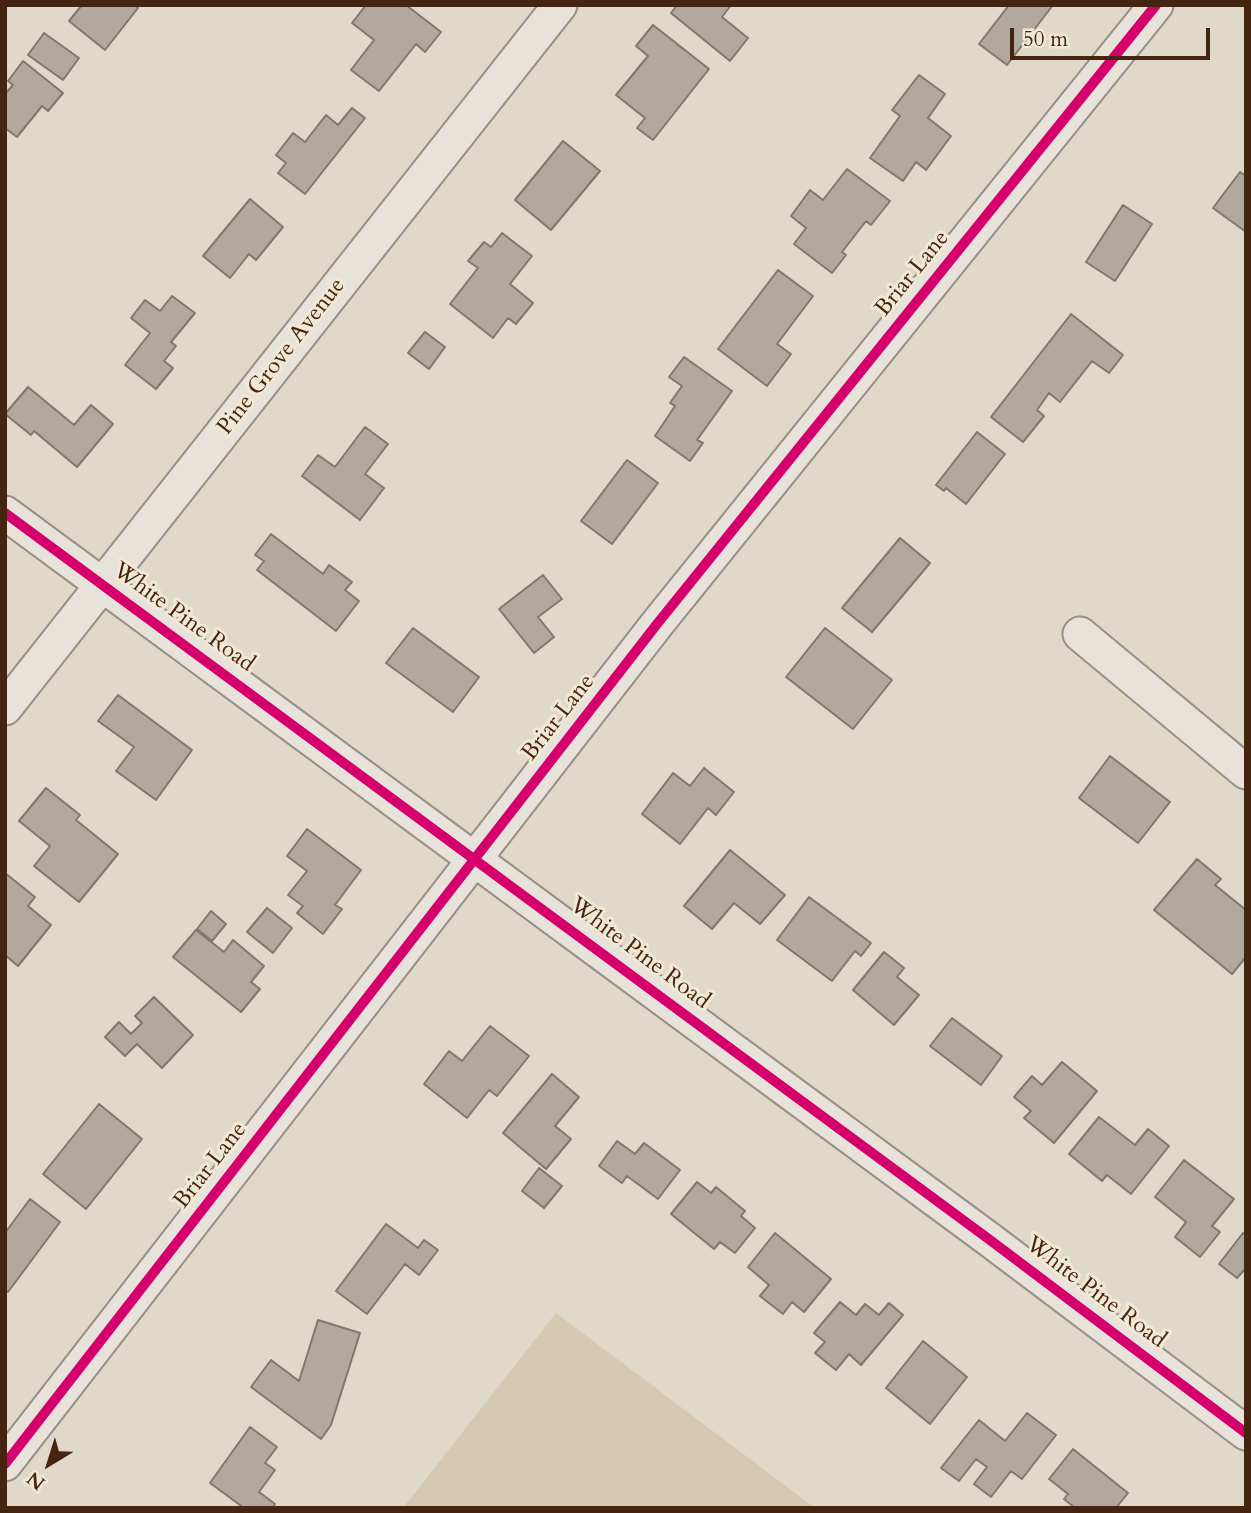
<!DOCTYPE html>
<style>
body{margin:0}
#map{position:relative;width:1251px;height:1513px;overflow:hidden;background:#e0d8c8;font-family:Cardo,serif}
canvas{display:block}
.frame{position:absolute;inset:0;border:7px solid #452412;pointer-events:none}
.north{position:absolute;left:14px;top:1429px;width:70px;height:70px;-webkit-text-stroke:5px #f1e8d5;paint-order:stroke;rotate:218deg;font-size:19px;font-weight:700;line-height:28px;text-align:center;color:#452412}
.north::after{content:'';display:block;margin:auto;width:24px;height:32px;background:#452412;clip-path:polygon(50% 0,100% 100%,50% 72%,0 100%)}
.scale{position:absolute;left:1010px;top:28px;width:200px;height:32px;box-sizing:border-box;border:4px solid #452412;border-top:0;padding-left:9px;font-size:21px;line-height:24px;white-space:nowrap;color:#452412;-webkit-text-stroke:5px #f1e8d5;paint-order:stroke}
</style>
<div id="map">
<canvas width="1251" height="1513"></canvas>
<div class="frame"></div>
<div class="north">N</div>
<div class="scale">50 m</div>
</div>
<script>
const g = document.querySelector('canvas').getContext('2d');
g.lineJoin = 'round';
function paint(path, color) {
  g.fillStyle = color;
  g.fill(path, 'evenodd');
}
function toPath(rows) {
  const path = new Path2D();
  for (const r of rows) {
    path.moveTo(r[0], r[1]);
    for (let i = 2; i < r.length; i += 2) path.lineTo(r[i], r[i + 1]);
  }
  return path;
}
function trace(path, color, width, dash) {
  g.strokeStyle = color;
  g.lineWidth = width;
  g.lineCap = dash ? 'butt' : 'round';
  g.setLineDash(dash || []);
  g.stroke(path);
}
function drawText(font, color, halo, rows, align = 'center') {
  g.font = font + ' Cardo,serif';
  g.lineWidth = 6;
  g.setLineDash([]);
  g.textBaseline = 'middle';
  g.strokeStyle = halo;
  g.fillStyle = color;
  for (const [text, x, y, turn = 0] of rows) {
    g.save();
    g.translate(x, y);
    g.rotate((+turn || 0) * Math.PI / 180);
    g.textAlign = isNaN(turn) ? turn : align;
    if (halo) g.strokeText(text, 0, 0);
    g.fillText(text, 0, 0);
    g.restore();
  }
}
paint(toPath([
 [556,1313,815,1508,403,1508]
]), '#d6c9b3');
const building = toPath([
 [82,5,135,5,138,8,105,50,69,21,82,5],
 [366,5,406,5,441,32,425,52,416,44,379,91,351,70,374,40,352,23,366,5],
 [677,5,731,5,722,17,748,38,730,61,671,13,677,5],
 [1009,5,1053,5,1007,65,979,44,1009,5],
 [653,25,709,69,653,140,637,128,645,118,616,95,648,56,636,46,653,25],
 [44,33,79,58,63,80,28,55,44,33],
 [23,61,63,93,48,111,42,106,17,137,5,128,5,94,13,85,8,81,23,61],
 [919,75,945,94,928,118,951,136,926,170,916,162,903,181,870,158,900,116,892,110,919,75],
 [352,108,365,118,305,194,278,173,286,163,276,155,293,133,305,142,326,115,338,125,352,108],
 [563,141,600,171,551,230,515,200,563,141],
 [847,169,890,201,871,225,866,221,842,252,846,255,832,273,794,244,806,228,791,216,810,190,823,200,847,169],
 [1240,172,1246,176,1246,232,1213,208,1240,172],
 [250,199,283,227,256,260,249,254,230,278,203,256,250,199],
 [1123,205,1152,224,1115,281,1086,262,1123,205],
 [502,233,532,256,510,284,533,303,516,324,508,318,493,338,450,304,478,268,468,261,484,242,491,247,502,233],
 [778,270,813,296,777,344,791,354,767,386,718,349,778,270],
 [172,296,195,313,171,342,176,346,164,361,173,368,156,389,125,365,150,333,131,318,145,300,160,311,172,296],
 [1071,314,1123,355,1109,373,1092,361,1060,402,1049,393,1037,410,1044,416,1023,442,991,417,1071,314],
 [425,332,445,347,429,369,408,353,425,332],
 [684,357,732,391,697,440,703,443,690,461,655,436,675,406,670,403,682,386,669,377,684,357],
 [28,387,74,425,91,405,113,424,77,467,34,431,31,435,5,414,28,387],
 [365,427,388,444,365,474,384,488,360,520,302,476,318,455,335,467,365,427],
 [977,432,1005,454,966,504,946,488,944,491,936,485,977,432],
 [627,460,658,483,612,544,581,521,627,460],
 [271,534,323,574,329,565,352,582,345,590,359,601,336,631,257,570,264,561,255,555,271,534],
 [900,538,930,563,872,632,842,608,900,538],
 [543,575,562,599,538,617,554,637,534,653,499,609,543,575],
 [413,628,479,677,453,712,386,663,413,628],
 [825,628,892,680,853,729,786,677,825,628],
 [118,695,192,750,156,800,116,771,134,747,98,721,118,695],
 [1110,756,1170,802,1138,843,1079,798,1110,756],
 [704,768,734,792,716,815,708,808,680,844,642,814,673,773,690,786,704,768],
 [46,788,80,815,76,820,118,854,79,902,34,866,50,846,19,821,46,788],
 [307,829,361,870,335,905,342,909,323,934,297,913,303,906,288,895,307,871,287,856,307,829],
 [730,850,785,895,760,924,734,903,712,929,684,906,730,850],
 [1197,859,1221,879,1215,885,1246,910,1246,957,1232,974,1154,910,1197,859],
 [5,873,35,897,28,906,51,925,18,966,5,955,5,873],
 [809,897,871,943,861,956,855,951,832,981,777,940,809,897],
 [267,908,292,928,273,953,247,932,267,908],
 [211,911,226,924,212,941,197,929,211,911],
 [196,930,224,952,233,940,264,966,251,982,260,989,241,1012,173,957,196,930],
 [884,952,904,968,897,977,919,995,894,1025,853,990,884,952],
 [154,997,193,1035,162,1068,137,1044,125,1056,105,1037,119,1022,131,1034,142,1023,135,1016,154,997],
 [952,1018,1002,1056,981,1085,930,1046,952,1018],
 [490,1026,529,1056,497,1096,489,1090,467,1118,424,1084,449,1051,462,1061,490,1026],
 [1062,1062,1097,1091,1054,1143,1024,1118,1031,1111,1014,1097,1032,1076,1042,1085,1062,1062],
 [552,1074,579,1097,555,1126,571,1139,546,1169,503,1133,552,1074],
 [99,1104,142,1139,86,1209,43,1174,99,1104],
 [1099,1117,1135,1145,1148,1129,1169,1146,1131,1194,1107,1175,1102,1181,1069,1154,1099,1117],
 [617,1141,635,1154,644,1143,680,1170,658,1199,627,1176,622,1183,599,1166,617,1141],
 [1184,1160,1234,1199,1212,1226,1220,1232,1200,1257,1175,1237,1186,1222,1155,1197,1184,1160],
 [539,1168,562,1186,544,1208,522,1191,539,1168],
 [697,1182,711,1193,716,1187,745,1211,741,1216,755,1228,735,1253,720,1242,714,1249,671,1214,697,1182],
 [30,1199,60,1222,8,1292,5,1290,5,1233,30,1199],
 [386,1224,418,1248,424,1240,438,1250,419,1275,405,1264,367,1314,336,1291,386,1224],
 [775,1233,831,1279,804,1312,792,1302,783,1314,760,1296,769,1285,748,1267,775,1233],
 [1243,1233,1246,1235,1246,1268,1237,1278,1219,1264,1243,1233],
 [840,1302,856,1315,865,1304,879,1315,889,1303,903,1315,861,1365,849,1354,836,1370,815,1353,825,1342,814,1333,840,1302],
 [318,1320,360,1333,331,1425,321,1439,251,1387,271,1360,299,1381,318,1320],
 [923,1341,967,1377,930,1424,886,1388,923,1341],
 [1027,1413,1056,1435,1022,1479,1011,1471,991,1497,974,1484,987,1467,976,1459,959,1481,941,1468,979,1420,1005,1441,1027,1413],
 [250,1427,277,1447,265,1463,275,1470,259,1492,275,1504,272,1508,244,1508,210,1483,250,1427],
 [1073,1449,1128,1493,1116,1508,1075,1508,1064,1499,1068,1494,1049,1479,1073,1449]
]);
paint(building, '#b1a99e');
trace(building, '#81786d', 2);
const minor = toPath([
 [5,513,990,1240,1246,1433],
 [1080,634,1246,772],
 [5,708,560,5],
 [5,1464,657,624,1156,5]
]);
trace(minor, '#988f84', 37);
trace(minor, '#e7e3db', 33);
trace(toPath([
 [5,513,990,1240,1246,1433],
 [5,1464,657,624,1156,5]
]), '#d6006c', 10);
drawText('23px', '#452412', '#f1e8d5', [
 ["Briar Lane",913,274,-51],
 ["Pine Grove Avenue",282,357,-52],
 ["White Pine Road",183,618,36],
 ["Briar Lane",559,718,-52],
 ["White Pine Road",639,954,37],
 ["Briar Lane",211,1166,-52],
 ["White Pine Road",1095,1293,37]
]);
</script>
